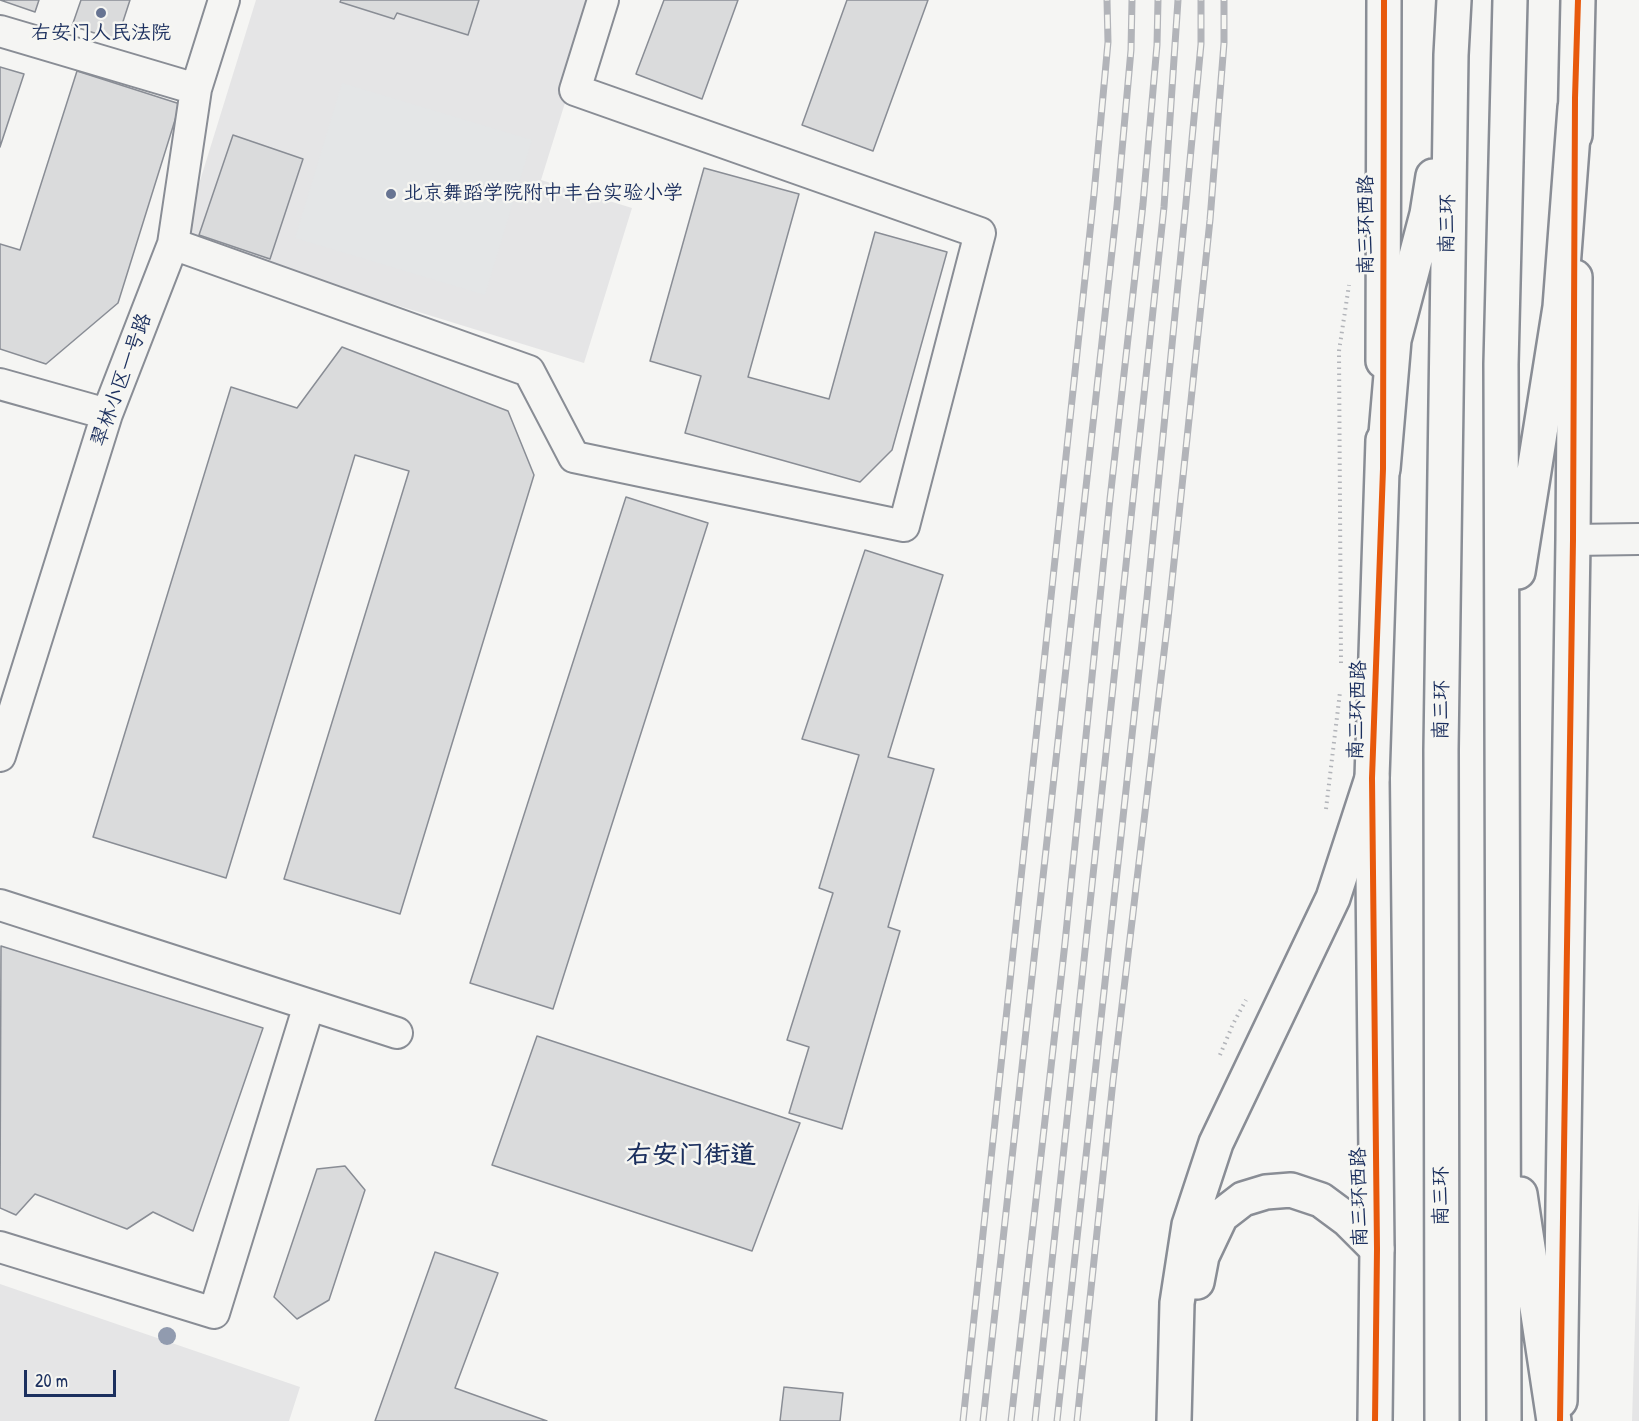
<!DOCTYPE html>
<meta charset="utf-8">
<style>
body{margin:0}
#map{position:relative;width:1639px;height:1421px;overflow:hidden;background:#f5f5f3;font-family:"Patrick Hand",sans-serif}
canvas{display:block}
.scale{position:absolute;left:24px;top:1370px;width:92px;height:27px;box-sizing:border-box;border:3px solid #1b2f5e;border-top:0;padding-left:8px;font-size:18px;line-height:21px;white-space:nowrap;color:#1b2f5e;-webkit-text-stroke:4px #f6f6f2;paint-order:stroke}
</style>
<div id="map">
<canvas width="1639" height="1421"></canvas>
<div class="scale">20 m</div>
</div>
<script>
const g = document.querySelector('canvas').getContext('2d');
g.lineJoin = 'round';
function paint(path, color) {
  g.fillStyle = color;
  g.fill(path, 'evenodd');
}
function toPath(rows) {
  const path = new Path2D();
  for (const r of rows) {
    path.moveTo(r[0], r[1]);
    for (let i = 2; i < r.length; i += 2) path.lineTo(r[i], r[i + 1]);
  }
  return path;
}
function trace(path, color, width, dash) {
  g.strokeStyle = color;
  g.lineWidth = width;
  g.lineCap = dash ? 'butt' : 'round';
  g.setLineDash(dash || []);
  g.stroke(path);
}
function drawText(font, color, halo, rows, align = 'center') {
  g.font = font + ' "Patrick Hand","LXGW WenKai TC",sans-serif';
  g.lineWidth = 5;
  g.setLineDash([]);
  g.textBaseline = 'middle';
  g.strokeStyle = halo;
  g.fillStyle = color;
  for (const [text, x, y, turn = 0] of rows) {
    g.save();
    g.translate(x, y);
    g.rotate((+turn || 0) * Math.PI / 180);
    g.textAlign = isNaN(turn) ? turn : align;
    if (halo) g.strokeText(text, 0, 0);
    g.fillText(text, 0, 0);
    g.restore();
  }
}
paint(toPath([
 [256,0,597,0,541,180,632,208,584,363,182,239],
 [1639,1198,1639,1421,1632,1421],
 [0,1284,300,1387,289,1421,0,1421]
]), '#e5e5e6');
paint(toPath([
 [342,83,532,140,485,295,295,238]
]), '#e4e6e7');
const building = toPath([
 [0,0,39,0,35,12,0,0],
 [81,0,130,0,117,40,72,26,81,0],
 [341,0,479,0,468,35,397,13,394,19,340,2,341,0],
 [664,0,738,0,702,99,636,74,664,0],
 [847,0,928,0,873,151,802,125,847,0],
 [0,67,24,74,0,147,0,67],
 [77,71,180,104,118,303,46,364,0,349,0,244,20,250,77,71],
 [233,135,303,159,270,259,199,235,233,135],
 [704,168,799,194,748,377,829,399,875,232,947,252,892,450,860,482,685,433,701,376,650,361,704,168],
 [342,347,508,411,534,475,400,914,284,879,409,471,355,455,226,878,93,837,231,387,297,408,342,347],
 [626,497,708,523,553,1009,470,983,626,497],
 [865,550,943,575,888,757,934,769,888,927,900,931,842,1129,789,1113,809,1047,787,1040,833,893,819,888,859,755,802,739,865,550],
 [1,946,263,1028,193,1231,153,1212,127,1229,35,1194,16,1215,0,1208,1,946],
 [537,1036,800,1123,752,1251,492,1165,537,1036],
 [345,1166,365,1190,329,1300,297,1319,274,1297,317,1169,345,1166],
 [435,1252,498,1273,455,1388,547,1421,375,1421,435,1252],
 [784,1387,843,1393,840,1421,780,1421,784,1387]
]);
paint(building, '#dadbdc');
trace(building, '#898d95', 1.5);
const minor = toPath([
 [0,31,196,89],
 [173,244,529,371,574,457,904,526,980,233,575,90,603,0],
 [0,384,107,414],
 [1573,540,1639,539],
 [0,756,107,414,173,244,196,89,224,0],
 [0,905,397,1033],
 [0,1247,214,1313,309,1005]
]);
const tertiary = toPath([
 [1575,135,1578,0],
 [1383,361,1384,0],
 [1560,1401,1573,540,1575,277],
 [1375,1421,1377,1249,1372,778,1383,440]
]);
const secondary = toPath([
 [1197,1282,1202,1256,1221,1216,1243,1199,1266,1192,1291,1190,1321,1200,1348,1220,1377,1249],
 [1174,1421,1177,1303,1189,1225,1216,1143,1333,898,1372,778]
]);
const trunk = toPath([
 [1383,469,1394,340,1427,214,1433,176],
 [1518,572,1560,307,1575,108],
 [1520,1194,1554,1421],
 [1442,1421,1441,749,1451,55,1454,0],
 [1504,1421,1501,364,1510,0]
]);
trace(minor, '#898d95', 34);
trace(tertiary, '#898d95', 38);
trace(secondary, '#898d95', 38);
trace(trunk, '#898d95', 38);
trace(toPath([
 [1341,663,1339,351,1349,285],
 [1326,809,1340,692],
 [1220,1055,1233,1024,1246,1000]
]), '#b2b4b9', 4, [1.5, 4.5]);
trace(minor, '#f5f5f3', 30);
trace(tertiary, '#f5f5f3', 33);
trace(secondary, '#f5f5f3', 33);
trace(trunk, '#f5f5f3', 33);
const rail = toPath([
 [963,1421,1094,194,1108,42,1107,0],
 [983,1421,1117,206,1131,50,1132,0],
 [1011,1421,1065,943,1110,499,1143,204,1157,45,1158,0],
 [1035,1421,1164,207,1178,0],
 [1057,1421,1147,598,1185,213,1201,44,1201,0],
 [1077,1421,1113,1081,1168,619,1210,220,1224,43,1224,0]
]);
trace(rail, '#b2b4b9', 7);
trace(rail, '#f6f6f2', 4.5, [14]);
trace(toPath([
 [1375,1421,1377,1249,1372,778,1383,469,1384,0],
 [1560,1421,1573,540,1575,98,1578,0]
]), '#e8590c', 6);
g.fillStyle = '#919baf';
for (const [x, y] of [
 [167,1336]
]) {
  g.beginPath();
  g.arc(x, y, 9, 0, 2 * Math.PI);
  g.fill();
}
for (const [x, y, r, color] of [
 [101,13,6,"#677492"],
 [391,194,6,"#677492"]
]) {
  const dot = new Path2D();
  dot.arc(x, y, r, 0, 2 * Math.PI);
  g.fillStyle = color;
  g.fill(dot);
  trace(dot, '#f6f6f2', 2);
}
drawText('20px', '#1b2f5e', '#f6f6f2', [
 ["右安门人民法院",101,34],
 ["北京舞蹈学院附中丰台实验小学",403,194,"left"]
]);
drawText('20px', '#1b2f5e', '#f6f6f2', [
 ["南三环",1448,224,-89],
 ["南三环西路",1367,225,-90],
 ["翠林小区一号路",122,380,-70],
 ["南三环西路",1358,710,-88],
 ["南三环",1442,710,-89],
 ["南三环",1442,1196,-90],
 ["南三环西路",1360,1197,-91]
]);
drawText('bold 26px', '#1b2f5e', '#f6f6f2', [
 ["右安门街道",691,1156]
]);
</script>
